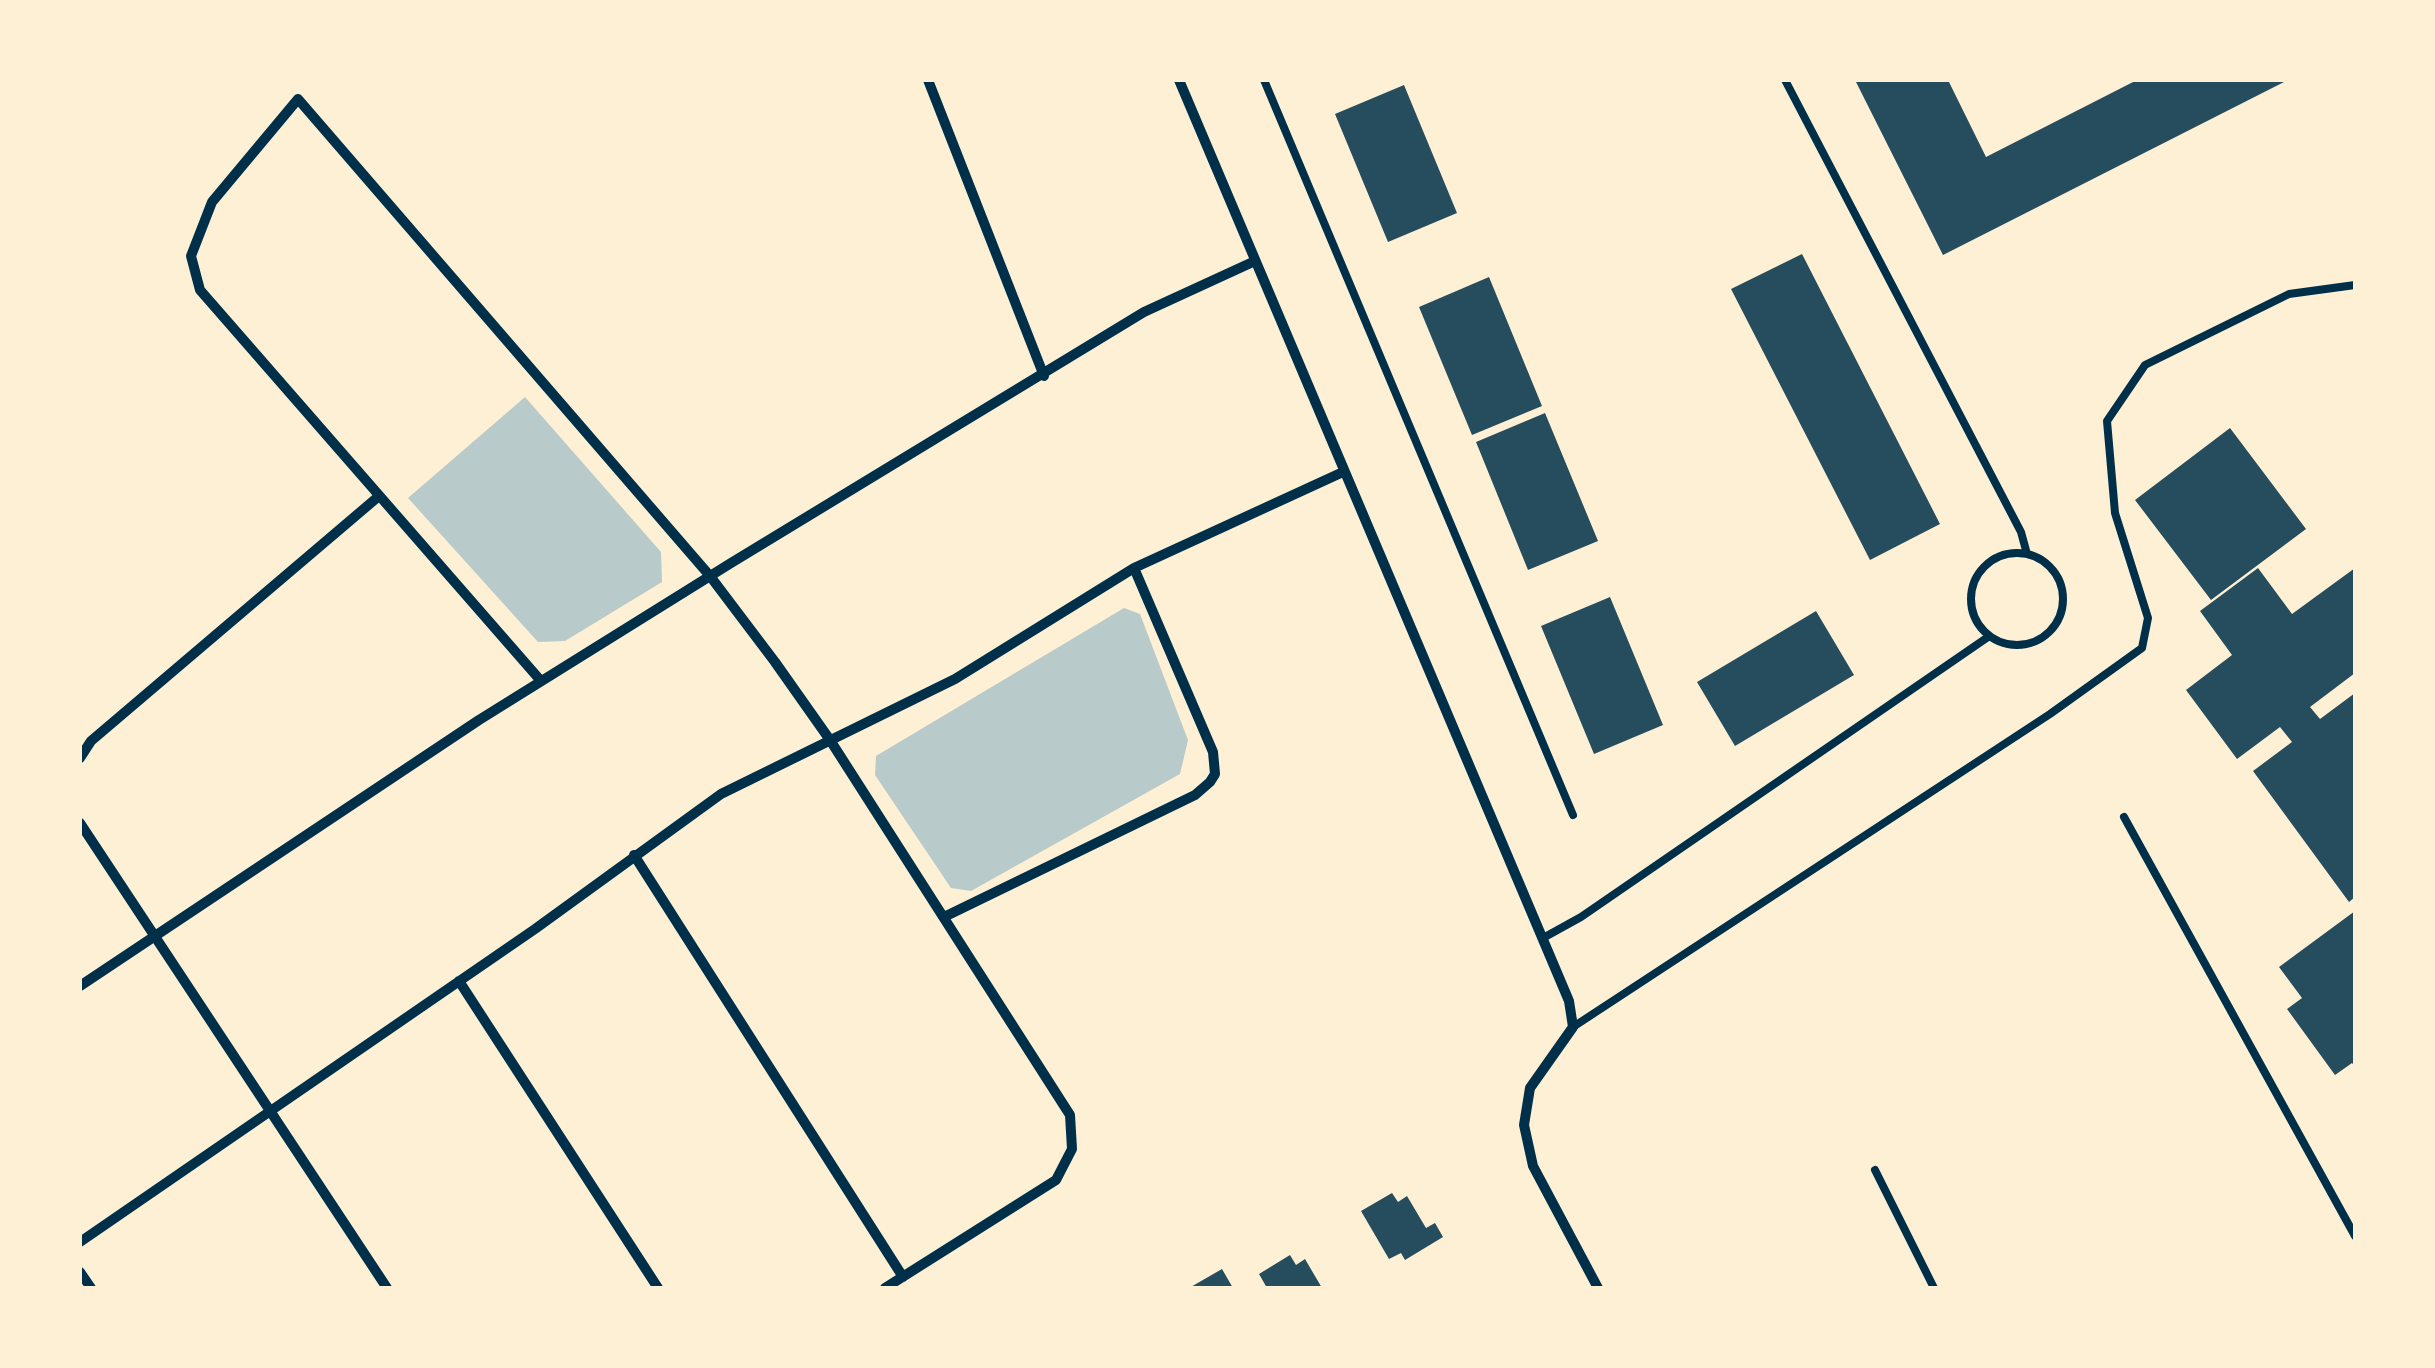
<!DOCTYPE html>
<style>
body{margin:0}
#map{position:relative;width:2435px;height:1368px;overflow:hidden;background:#fdf0d5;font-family:Georgia,serif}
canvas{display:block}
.frame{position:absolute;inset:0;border:82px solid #fdf0d5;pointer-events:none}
</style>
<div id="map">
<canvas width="2435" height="1368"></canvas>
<div class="frame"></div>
</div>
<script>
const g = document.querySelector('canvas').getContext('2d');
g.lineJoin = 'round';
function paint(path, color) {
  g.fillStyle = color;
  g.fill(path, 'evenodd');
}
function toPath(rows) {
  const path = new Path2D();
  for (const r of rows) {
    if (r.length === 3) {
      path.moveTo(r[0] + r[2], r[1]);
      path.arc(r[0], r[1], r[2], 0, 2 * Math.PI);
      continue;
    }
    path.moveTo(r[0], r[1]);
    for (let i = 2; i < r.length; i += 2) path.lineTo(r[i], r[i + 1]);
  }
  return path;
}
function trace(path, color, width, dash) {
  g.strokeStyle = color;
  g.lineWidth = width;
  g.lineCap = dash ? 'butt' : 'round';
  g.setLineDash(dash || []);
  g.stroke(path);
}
paint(toPath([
 [525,397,661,552,662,582,565,641,538,642,408,498],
 [1124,608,1140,614,1188,740,1180,774,971,891,951,888,875,775,876,756]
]), '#b9caca');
paint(toPath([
 [1855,80,1948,80,1986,157,2137,80,2288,80,1943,255],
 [1404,85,1457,213,1388,242,1335,114],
 [1802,254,1940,524,1870,560,1731,289],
 [1489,277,1542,406,1472,435,1419,307],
 [1545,413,1598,541,1528,570,1476,442],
 [2230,428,2306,529,2211,600,2135,500],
 [2258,568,2292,614,2355,568,2355,673,2310,707,2320,719,2355,693,2355,897,2349,902,2253,771,2292,742,2280,727,2237,759,2186,690,2232,655,2200,611],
 [1610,597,1663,725,1594,754,1541,626],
 [1816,611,1854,675,1735,746,1697,682],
 [2355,911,2355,1067,2352,1063,2335,1075,2287,1009,2302,998,2279,967],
 [1392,1193,1398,1202,1407,1196,1426,1228,1435,1223,1443,1237,1405,1260,1401,1253,1389,1259,1361,1211],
 [1290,1255,1296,1265,1305,1259,1322,1288,1267,1288,1259,1274],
 [1222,1269,1233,1288,1189,1288]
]), '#264d5e');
trace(toPath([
 [1264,80,1573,815],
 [1785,80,2021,532,2027,554],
 [2017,599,46],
 [2124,817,2355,1236],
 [1543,938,1581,917,1988,637],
 [1573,1027,2050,714,2142,648,2148,618,2115,513,2107,421,2145,365,2289,294,2355,285],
 [1875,1170,1934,1288]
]), '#003049', 8);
trace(toPath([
 [928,80,1044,376],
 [1179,80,1569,1001,1573,1027,1530,1088,1524,1125,1533,1166,1598,1288],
 [541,681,200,290,191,256,212,202,298,99,710,576,775,662,830,740,1070,1115,1072,1149,1056,1180,885,1288],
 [80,758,91,741,379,496],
 [80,823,387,1288],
 [634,855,903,1277],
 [944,917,1195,795,1210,782,1215,774,1213,752,1134,568],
 [459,981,658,1288],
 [80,986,479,720,731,563,1144,312,1255,261],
 [80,1242,535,929,721,794,955,679,1134,568,1343,472],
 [80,1272,91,1288]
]), '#003049', 10);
</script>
